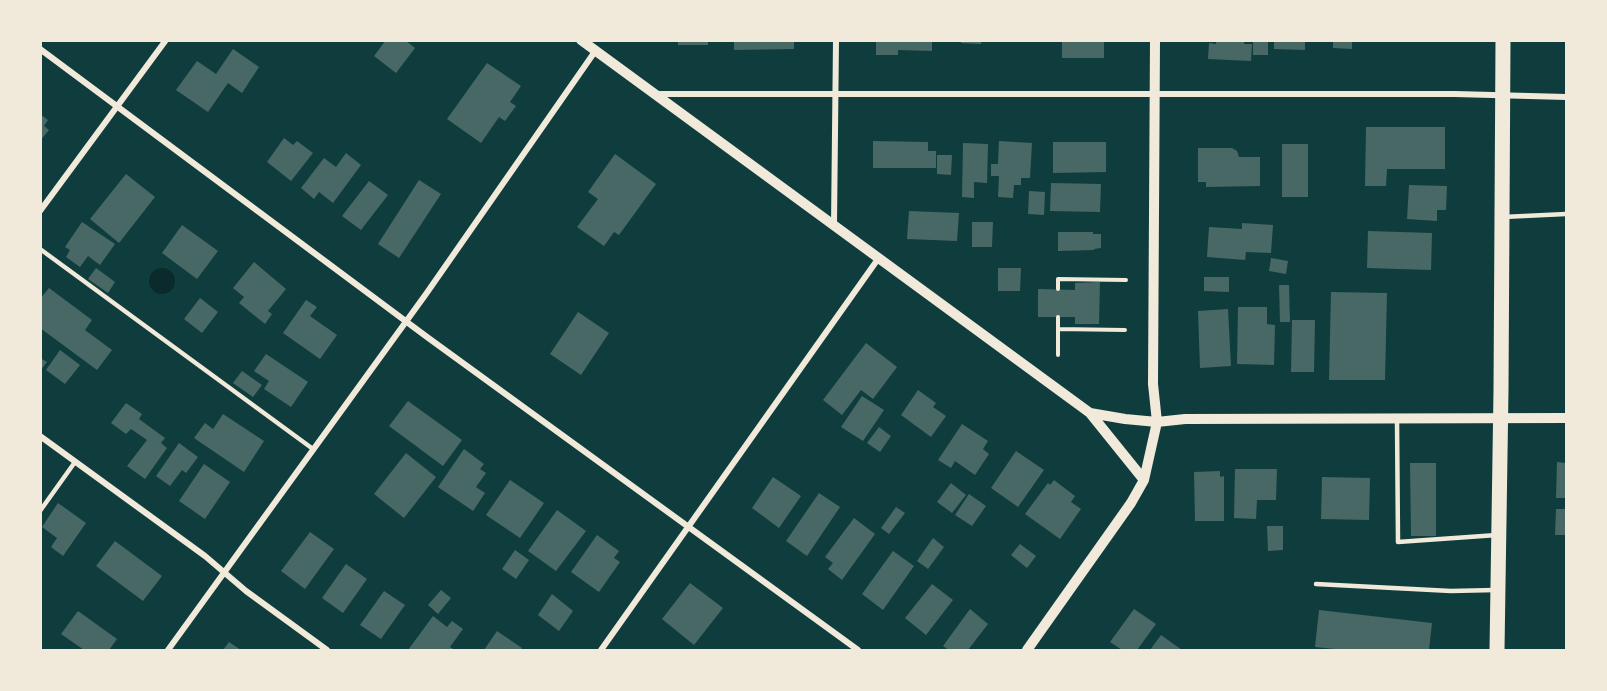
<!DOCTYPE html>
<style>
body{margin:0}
#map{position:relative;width:1607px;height:691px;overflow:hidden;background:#0f3d3e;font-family:"DM Sans",sans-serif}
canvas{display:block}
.frame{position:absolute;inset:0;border:42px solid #f1e9da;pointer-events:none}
</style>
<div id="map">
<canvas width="1607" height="691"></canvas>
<div class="frame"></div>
</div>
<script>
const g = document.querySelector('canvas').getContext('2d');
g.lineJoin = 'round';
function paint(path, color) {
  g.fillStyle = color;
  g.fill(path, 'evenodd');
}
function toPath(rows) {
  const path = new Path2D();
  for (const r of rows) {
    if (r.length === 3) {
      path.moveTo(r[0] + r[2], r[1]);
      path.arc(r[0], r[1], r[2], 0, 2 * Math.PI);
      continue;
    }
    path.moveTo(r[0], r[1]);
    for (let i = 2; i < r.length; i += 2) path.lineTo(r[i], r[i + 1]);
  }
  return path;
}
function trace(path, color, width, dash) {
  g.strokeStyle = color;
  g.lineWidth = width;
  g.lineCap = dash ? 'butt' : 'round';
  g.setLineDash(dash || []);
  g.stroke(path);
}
paint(toPath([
 [162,281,13]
]), '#0a2a2b');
paint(toPath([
 [386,40,405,40,415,48,396,73,374,56],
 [678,40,708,40,708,45,678,45],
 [734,40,794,40,794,49,734,50],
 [876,40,932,40,932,51,898,50,898,55,876,55],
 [961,40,981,40,981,44,961,43],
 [1062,40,1104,40,1104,58,1062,58],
 [1216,40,1245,40,1244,44,1252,44,1251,61,1208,59,1209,43,1216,44],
 [1253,40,1268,40,1268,55,1253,55],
 [1274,40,1305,40,1305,50,1274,49],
 [1333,40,1352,40,1352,49,1333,48],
 [233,49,259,67,242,93,228,83,208,112,176,90,197,61,216,74],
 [487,63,521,86,510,102,516,106,505,121,499,117,481,143,447,119],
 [40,114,48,120,44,126,49,130,40,141],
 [1366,127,1445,127,1445,169,1387,169,1386,186,1365,186],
 [284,138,293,145,297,141,313,153,291,181,267,162],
 [873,141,928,142,928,151,936,151,936,168,873,168],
 [999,141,1032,143,1030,178,1021,178,1021,185,1014,185,1013,198,998,197,999,176,991,176,991,164,998,164],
 [1053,142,1106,142,1106,172,1053,173],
 [963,143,988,144,987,183,974,182,974,198,962,197],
 [1282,144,1308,144,1308,197,1282,197],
 [1198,148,1232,148,1237,151,1239,157,1260,157,1260,186,1206,187,1206,182,1198,182],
 [346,153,361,165,333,203,319,192,314,199,301,188,324,158,336,167],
 [615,154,656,184,619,235,614,232,604,246,577,227,598,199,588,192],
 [937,155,952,155,951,175,937,174],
 [126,174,155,197,119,243,90,219],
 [419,180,441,194,399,258,378,244],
 [369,181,388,195,361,230,342,216],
 [1051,183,1101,184,1100,212,1050,211],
 [1409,185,1447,186,1446,210,1437,210,1437,221,1407,219],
 [1029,191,1045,192,1044,215,1028,214],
 [909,211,959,213,957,241,907,239],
 [82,222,115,244,100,265,88,256,80,267,66,257,70,250,65,247],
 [972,222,993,222,992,247,972,247],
 [1242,223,1273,225,1271,253,1246,252,1245,260,1207,257,1209,227,1242,229],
 [182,225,218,251,197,279,162,253],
 [1368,231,1432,233,1431,270,1367,268],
 [1058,232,1093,232,1093,234,1101,234,1101,248,1094,249,1094,250,1058,251],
 [1271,258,1288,261,1286,274,1269,271],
 [254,262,286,289,268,311,272,314,265,324,239,303,244,297,233,288],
 [96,268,115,282,108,293,88,279],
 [998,268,1021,268,1020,291,998,291],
 [1204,277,1229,277,1229,292,1204,291],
 [1100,282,1099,324,1075,324,1075,317,1038,317,1038,289,1075,290,1075,283],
 [1279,285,1289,285,1290,322,1280,322],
 [49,288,92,320,85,330,112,350,97,370,40,328,40,299],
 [1331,292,1387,293,1385,380,1329,380],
 [200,298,218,312,202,333,184,319],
 [306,300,317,307,310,316,337,335,320,359,283,333],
 [1238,307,1267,307,1267,324,1275,325,1274,365,1237,364],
 [1228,309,1231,366,1200,368,1198,311],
 [578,312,609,333,581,375,550,354],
 [1292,320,1315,320,1314,372,1291,372],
 [866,343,897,367,873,399,861,390,842,415,823,400],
 [60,350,80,365,65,384,46,370],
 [266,354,308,382,291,407,264,389,269,381,254,371],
 [40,358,47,362,40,371],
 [242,371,262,385,253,397,233,383],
 [918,390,936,403,933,407,946,416,931,437,901,415],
 [862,396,884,410,863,441,841,427],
 [408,401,462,440,443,466,389,426],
 [126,403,142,414,139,419,165,438,161,443,167,448,145,479,127,466,147,440,131,429,126,434,111,423],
 [223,414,264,441,244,472,194,438,205,423,213,429],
 [962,424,988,441,983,449,989,454,975,475,955,461,951,468,938,460],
 [879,427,891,436,880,452,867,443],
 [179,443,198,457,186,473,182,470,170,486,156,476],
 [464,449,484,464,480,469,486,473,476,487,485,493,473,511,438,487],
 [1016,451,1044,470,1018,507,991,488],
 [406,453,436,477,404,518,374,494],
 [1557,462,1566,463,1566,498,1556,498],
 [1410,463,1436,463,1436,536,1411,536],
 [204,464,230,482,205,519,179,501],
 [1235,469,1277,469,1276,500,1257,500,1256,519,1234,518],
 [1220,471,1220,477,1224,476,1224,521,1195,521,1194,472],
 [773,477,801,496,779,528,752,508],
 [1322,477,1370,478,1369,520,1321,519],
 [510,480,544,503,520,538,486,515],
 [1054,480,1075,496,1071,502,1081,509,1060,539,1025,514,1048,483,1050,485],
 [951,483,966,495,952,513,937,502],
 [819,493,840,507,807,556,786,541],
 [969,494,986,506,972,526,955,515],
 [58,503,86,523,63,556,51,547,57,538,42,527],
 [896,507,905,513,889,534,881,528],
 [1556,509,1566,509,1566,535,1555,535],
 [557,510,586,531,556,571,528,551],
 [854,518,875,534,842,580,828,569,833,563,825,557],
 [1267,526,1283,526,1283,550,1268,551],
 [310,532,334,549,305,589,281,571],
 [597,535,619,551,614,558,620,562,599,592,571,572],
 [933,538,944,547,928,569,917,561],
 [115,541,162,576,143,601,96,566],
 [1020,544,1036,556,1027,568,1011,555],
 [515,550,529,560,516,579,502,569],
 [893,551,914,566,883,610,862,594],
 [346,564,367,579,343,613,322,598],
 [690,583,723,608,694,645,662,619],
 [932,584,953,600,926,635,905,618],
 [441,590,451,598,438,614,428,605],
 [384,591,405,605,381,639,360,625],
 [552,594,573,611,559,631,538,615],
 [970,609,988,624,968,650,949,650,943,646],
 [1134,609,1156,624,1137,650,1122,650,1110,642],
 [1319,610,1432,623,1429,650,1345,650,1315,647],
 [78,611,117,639,109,650,84,650,61,634],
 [433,616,447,627,452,621,463,629,450,647,455,650,408,650],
 [497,631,522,648,520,650,484,650],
 [1161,635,1182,650,1150,650],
 [229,642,241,650,223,650]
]), '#486865');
trace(toPath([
 [1058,289,1058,279,1126,280],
 [1058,329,1125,330],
 [1058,355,1058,317]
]), '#f1e9da', 4);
trace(toPath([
 [1503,217,1566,214],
 [40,249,313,449],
 [1397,420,1398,542,1497,535],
 [40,511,75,462],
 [1316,584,1451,591,1495,590]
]), '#f1e9da', 4.5);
trace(toPath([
 [40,49,427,337,858,650],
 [657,94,1455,94,1566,97],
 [40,211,166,40],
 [834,224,836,40],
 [40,436,205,556,246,591,327,650],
 [168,650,426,294,596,50],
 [601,650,878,259]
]), '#f1e9da', 6);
trace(toPath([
 [581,40,1090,413,1125,419,1157,422,1185,419,1566,418],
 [1090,413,1144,480],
 [1027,650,1131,503,1144,480,1157,422,1153,384,1155,40]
]), '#f1e9da', 10);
trace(toPath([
 [1497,650,1501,390,1503,40]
]), '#f1e9da', 15);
</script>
